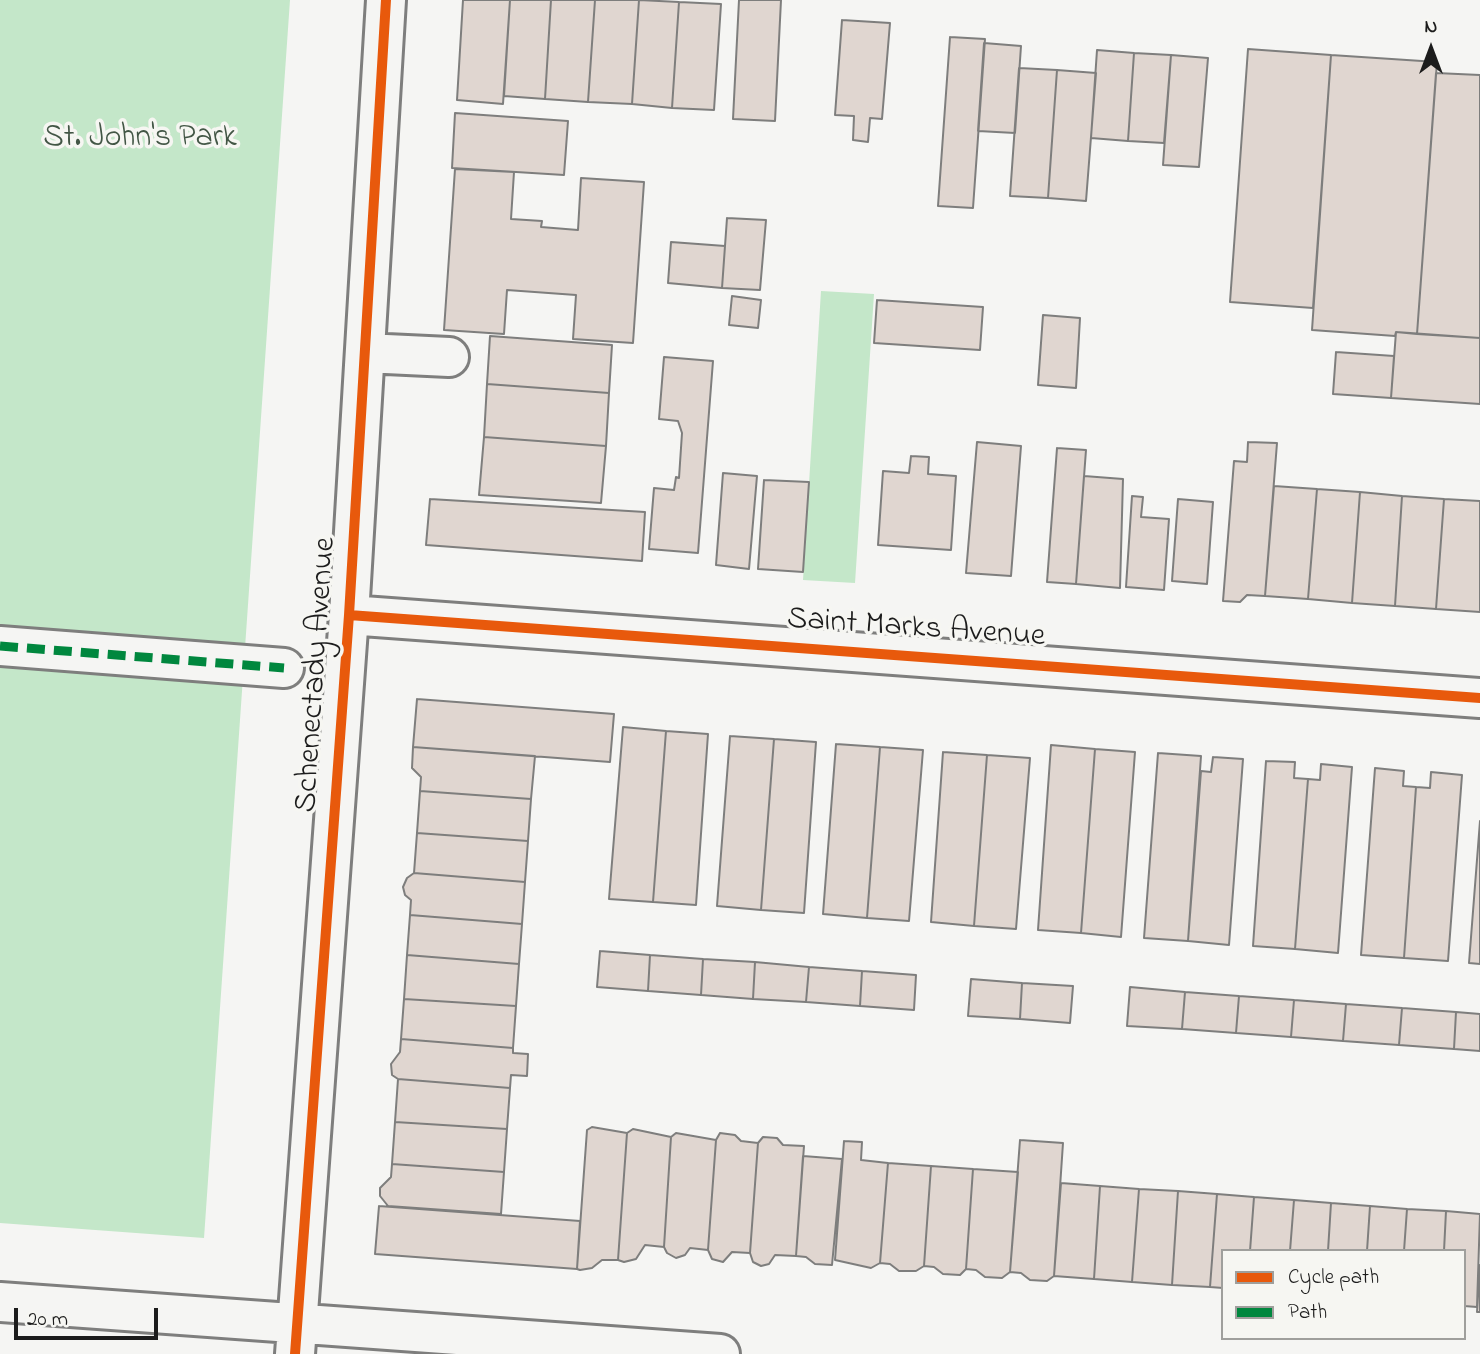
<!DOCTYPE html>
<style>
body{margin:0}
#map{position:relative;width:1480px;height:1354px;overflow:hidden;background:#f5f5f3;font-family:"Indie Flower",sans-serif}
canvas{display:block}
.legend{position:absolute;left:1221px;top:1249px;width:245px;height:91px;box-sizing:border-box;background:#f6f6f2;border:2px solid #9f9f9c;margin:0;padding:9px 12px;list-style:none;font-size:21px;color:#1c1c1c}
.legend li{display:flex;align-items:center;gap:14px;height:35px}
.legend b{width:35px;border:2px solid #9f9f9c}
.north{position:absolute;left:1396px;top:14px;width:70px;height:70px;-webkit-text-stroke:5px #f6f6f2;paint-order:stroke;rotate:0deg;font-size:19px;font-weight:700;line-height:28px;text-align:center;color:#1c1c1c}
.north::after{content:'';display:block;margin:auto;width:24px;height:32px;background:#1c1c1c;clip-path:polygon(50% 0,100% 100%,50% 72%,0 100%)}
.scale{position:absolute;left:14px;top:1308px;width:144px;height:32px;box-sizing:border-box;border:4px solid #1c1c1c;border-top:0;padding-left:9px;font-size:21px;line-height:24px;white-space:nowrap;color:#1c1c1c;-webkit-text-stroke:5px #f6f6f2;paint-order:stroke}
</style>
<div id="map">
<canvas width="1480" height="1354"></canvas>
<ul class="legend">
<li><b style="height:9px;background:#e8590c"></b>Cycle path</li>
<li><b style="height:9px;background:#00873e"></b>Path</li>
</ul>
<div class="north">N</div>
<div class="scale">20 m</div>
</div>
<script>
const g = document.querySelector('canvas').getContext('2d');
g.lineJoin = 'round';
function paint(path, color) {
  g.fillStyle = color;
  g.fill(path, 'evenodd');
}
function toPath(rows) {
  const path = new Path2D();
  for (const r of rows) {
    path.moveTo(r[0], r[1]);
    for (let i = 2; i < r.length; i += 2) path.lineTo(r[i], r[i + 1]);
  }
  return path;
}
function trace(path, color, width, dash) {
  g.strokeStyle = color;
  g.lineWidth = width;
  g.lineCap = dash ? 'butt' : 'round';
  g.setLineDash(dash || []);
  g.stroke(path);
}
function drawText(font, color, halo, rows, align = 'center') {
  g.font = font + ' "Indie Flower",sans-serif';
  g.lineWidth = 7;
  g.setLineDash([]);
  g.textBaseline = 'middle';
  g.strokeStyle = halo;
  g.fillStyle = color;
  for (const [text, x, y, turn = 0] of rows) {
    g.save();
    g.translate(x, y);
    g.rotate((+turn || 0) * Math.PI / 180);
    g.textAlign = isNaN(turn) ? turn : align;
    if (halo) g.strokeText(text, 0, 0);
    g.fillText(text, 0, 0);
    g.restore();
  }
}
paint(toPath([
 [0,0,290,0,204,1238,0,1223],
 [821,291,874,294,855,583,803,580]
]), '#c4e7c9');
const building = toPath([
 [463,0,510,0,503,104,457,100,463,0],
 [510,0,551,0,545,99,504,96,510,0],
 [551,0,595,0,588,102,545,99,551,0],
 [595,0,639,0,632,104,588,102,595,0],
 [639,0,679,2,672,108,632,104,639,0],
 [739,0,781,0,775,121,733,119,739,0],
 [679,2,721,4,714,110,672,108,679,2],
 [842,20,890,23,882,119,870,118,868,142,853,140,854,116,835,115,842,20],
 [950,37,985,39,973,208,938,206,950,37],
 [984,43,1021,46,1015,133,978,131,984,43],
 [1248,49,1331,55,1313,308,1230,302,1248,49],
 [1097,50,1134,53,1128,141,1091,138,1097,50],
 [1134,53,1171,55,1164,143,1128,141,1134,53],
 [1171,55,1208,58,1199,167,1163,165,1171,55],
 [1331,55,1437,62,1417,334,1396,332,1395,336,1312,330,1331,55],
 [1019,68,1057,70,1048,198,1010,196,1019,68],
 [1057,70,1096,73,1086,201,1048,198,1057,70],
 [1436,73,1480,75,1480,338,1417,334,1436,73],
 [455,113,568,121,564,175,452,168,455,113],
 [455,169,514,172,511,219,542,221,541,227,578,230,581,178,644,182,633,343,573,339,576,295,507,290,504,334,444,330,455,169],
 [727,218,766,220,760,290,722,288,727,218],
 [671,242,725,246,722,288,668,283,671,242],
 [732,296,761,300,758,328,729,325,732,296],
 [877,300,983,307,980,350,874,343,877,300],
 [1043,315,1080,318,1076,388,1038,385,1043,315],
 [1396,332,1480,338,1480,404,1391,398,1396,332],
 [490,336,612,345,609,393,487,384,490,336],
 [1336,352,1394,356,1391,398,1333,394,1336,352],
 [664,357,713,361,698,553,649,549,654,488,674,490,676,477,679,478,682,433,678,421,659,419,664,357],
 [487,384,609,393,606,446,484,437,487,384],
 [484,437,606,446,601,503,479,495,484,437],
 [977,442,1021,446,1011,576,966,573,977,442],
 [1248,442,1277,443,1265,596,1247,595,1240,602,1223,601,1234,461,1247,462,1248,442],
 [1057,448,1086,450,1076,584,1047,582,1057,448],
 [911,456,929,457,928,474,956,476,951,550,878,545,883,471,909,473,911,456],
 [723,473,757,476,749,569,716,565,723,473],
 [1084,476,1123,479,1120,588,1076,584,1084,476],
 [764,480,809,482,803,572,758,569,764,480],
 [1274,486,1317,489,1308,599,1265,596,1274,486],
 [1317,489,1360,492,1352,603,1308,599,1317,489],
 [1360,492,1402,496,1395,606,1352,603,1360,492],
 [1132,496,1143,497,1141,517,1169,519,1164,590,1126,587,1132,496],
 [1402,496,1444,499,1436,609,1395,606,1402,496],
 [430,499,645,512,642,561,426,545,430,499],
 [1178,499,1213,502,1207,584,1172,581,1178,499],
 [1444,499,1480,501,1480,612,1436,609,1444,499],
 [417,699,614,714,610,762,413,747,417,699],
 [623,727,666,731,653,902,609,899,623,727],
 [666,731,708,734,696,905,653,902,666,731],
 [730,736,774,739,761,910,717,906,730,736],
 [774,739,816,742,804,913,761,910,774,739],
 [836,744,880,747,867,918,823,914,836,744],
 [1051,745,1095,749,1081,933,1038,930,1051,745],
 [413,747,535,756,531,799,420,791,421,777,412,768,413,747],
 [880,747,923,750,909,921,867,918,880,747],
 [1095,749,1135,752,1121,937,1081,933,1095,749],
 [943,752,987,755,974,926,931,922,943,752],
 [1158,753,1201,756,1188,941,1144,938,1158,753],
 [987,755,1030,758,1016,929,974,926,987,755],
 [1213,757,1243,759,1229,945,1188,941,1201,771,1211,772,1213,757],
 [1266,761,1295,762,1294,778,1308,779,1295,949,1253,946,1266,761],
 [1321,764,1352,767,1338,953,1295,949,1308,779,1320,780,1321,764],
 [1375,768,1404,771,1403,786,1416,787,1404,958,1361,955,1375,768],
 [1431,772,1462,775,1448,961,1404,958,1416,787,1430,788,1431,772],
 [420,791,531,799,528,841,417,833,420,791],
 [1480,821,1480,964,1469,963,1480,821],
 [417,833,528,841,525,882,414,873,417,833],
 [414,873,525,882,522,924,410,915,411,900,405,895,403,887,407,878,414,873],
 [410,915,522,924,519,964,407,955,410,915],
 [600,951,650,955,648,991,597,987,600,951],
 [407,955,519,964,516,1006,404,999,407,955],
 [650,955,703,959,701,995,648,991,650,955],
 [703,959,755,962,753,999,701,995,703,959],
 [755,962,809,967,806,1002,753,999,755,962],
 [809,967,862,971,860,1006,806,1002,809,967],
 [862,971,916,975,914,1010,860,1006,862,971],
 [971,979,1022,983,1020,1019,968,1016,971,979],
 [1022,983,1073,986,1070,1023,1020,1019,1022,983],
 [1130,987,1185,992,1182,1029,1127,1026,1130,987],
 [1185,992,1239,996,1236,1033,1182,1029,1185,992],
 [1239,996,1294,1000,1291,1037,1236,1033,1239,996],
 [404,999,516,1006,513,1048,401,1039,404,999],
 [1294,1000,1346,1004,1343,1041,1291,1037,1294,1000],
 [1346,1004,1402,1008,1399,1045,1343,1041,1346,1004],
 [1402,1008,1456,1012,1454,1049,1399,1045,1402,1008],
 [1456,1012,1480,1014,1480,1051,1454,1049,1456,1012],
 [401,1039,513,1048,513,1053,528,1054,527,1076,511,1075,510,1088,398,1079,392,1075,391,1064,400,1052,401,1039],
 [398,1079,510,1088,507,1129,395,1122,398,1079],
 [395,1122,507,1129,504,1172,392,1164,395,1122],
 [592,1127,627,1133,618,1260,602,1260,592,1268,580,1270,577,1269,587,1130,592,1127],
 [633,1129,671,1137,664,1247,645,1245,636,1259,624,1262,618,1260,627,1133,633,1129],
 [676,1133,716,1140,708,1250,690,1248,685,1255,676,1258,667,1253,664,1247,671,1137,676,1133],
 [720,1133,735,1135,741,1141,758,1143,750,1253,732,1252,723,1262,712,1259,708,1250,716,1140,720,1133],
 [763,1137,777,1138,783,1145,804,1146,796,1256,775,1255,769,1264,761,1266,753,1262,750,1253,758,1143,763,1137],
 [1020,1140,1063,1143,1054,1276,1047,1281,1030,1280,1021,1273,1010,1272,1020,1140],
 [844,1141,862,1142,861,1160,888,1163,880,1263,871,1268,835,1260,844,1141],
 [803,1156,842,1159,832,1265,815,1264,806,1257,796,1256,803,1156],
 [888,1163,931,1166,924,1266,916,1271,899,1271,890,1264,880,1263,888,1163],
 [392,1164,504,1172,501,1214,388,1206,380,1196,380,1188,391,1177,392,1164],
 [931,1166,973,1169,966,1269,960,1275,943,1274,934,1267,924,1266,931,1166],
 [973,1169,1018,1172,1010,1272,1002,1278,985,1277,976,1270,966,1269,973,1169],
 [1061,1183,1100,1186,1094,1279,1054,1276,1061,1183],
 [1100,1186,1139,1189,1132,1282,1094,1279,1100,1186],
 [1139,1189,1178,1191,1172,1285,1132,1282,1139,1189],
 [1178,1191,1217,1194,1210,1287,1172,1285,1178,1191],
 [1217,1194,1254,1197,1250,1251,1223,1251,1223,1288,1210,1287,1217,1194],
 [1254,1197,1294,1200,1290,1251,1250,1251,1254,1197],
 [1294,1200,1331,1203,1328,1251,1290,1251,1294,1200],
 [1331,1203,1370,1206,1367,1251,1328,1251,1331,1203],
 [379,1206,580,1221,577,1269,375,1254,379,1206],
 [1370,1206,1407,1209,1404,1251,1367,1251,1370,1206],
 [1407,1209,1446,1211,1444,1251,1404,1251,1407,1209],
 [1446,1211,1480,1214,1477,1307,1464,1306,1464,1251,1444,1251,1446,1211],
 [1480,1265,1480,1312,1477,1312,1480,1265]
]);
paint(building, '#e0d6d0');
trace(building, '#7e7e7d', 2);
const minor = toPath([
 [365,353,449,357],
 [349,615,1480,698],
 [0,646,284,668],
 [0,1302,720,1354],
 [295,1354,349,615,386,0]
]);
trace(minor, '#7e7e7d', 44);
trace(minor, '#f5f5f3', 38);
trace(toPath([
 [0,646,284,668]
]), '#00873e', 9, [18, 9]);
trace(toPath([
 [349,615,1480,698],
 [295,1354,349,615,386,0]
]), '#e8590c', 10);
drawText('32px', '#425645', '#f6f6f2', [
 ["St. John's Park",140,140]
]);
drawText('32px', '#1c1c1c', '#f6f6f2', [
 ["Saint Marks Avenue",916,630,4],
 ["Schenectady Avenue",318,675,-86]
]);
</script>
